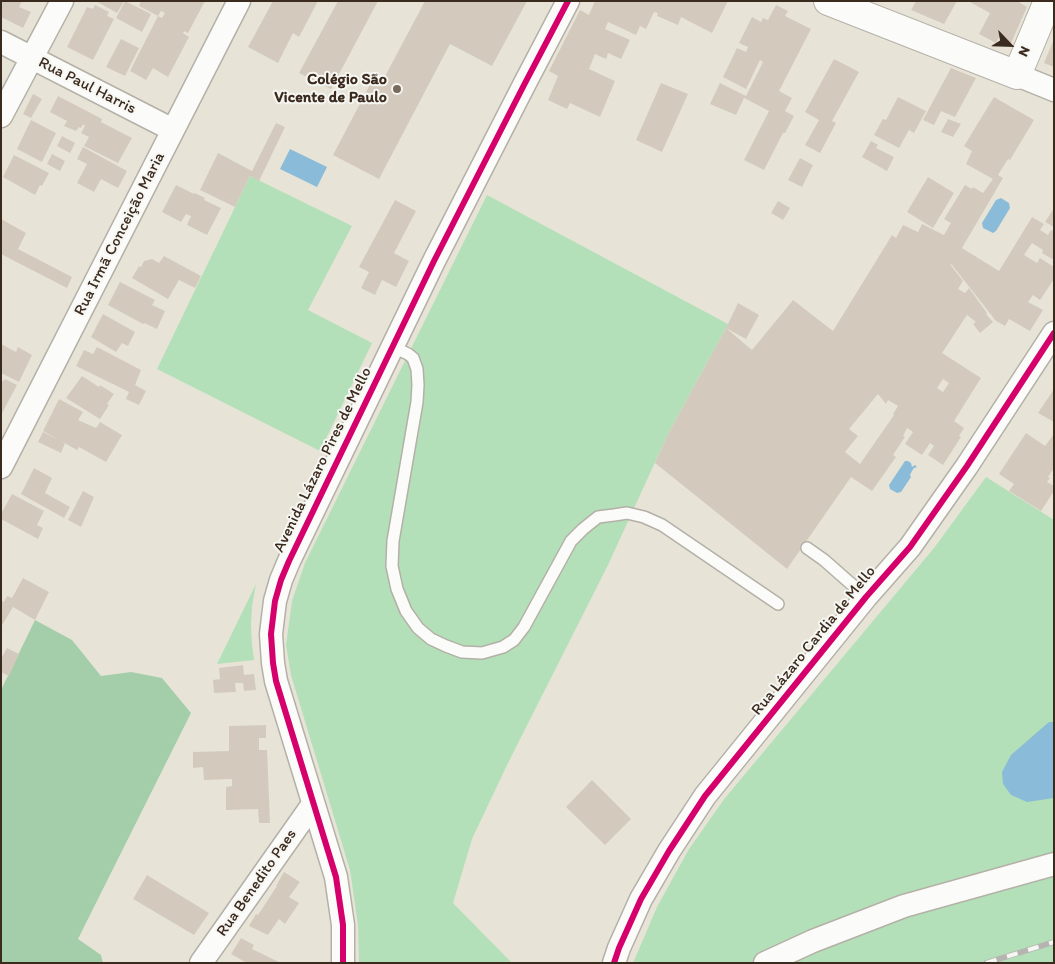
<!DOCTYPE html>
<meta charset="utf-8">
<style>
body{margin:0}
#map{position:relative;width:1055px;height:964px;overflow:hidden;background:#e7e4d7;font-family:Itim,sans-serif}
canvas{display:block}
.frame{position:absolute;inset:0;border:2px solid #3b2a1e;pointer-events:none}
.north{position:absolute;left:985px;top:20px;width:50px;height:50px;-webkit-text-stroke:4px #f6f6f2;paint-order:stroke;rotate:114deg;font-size:14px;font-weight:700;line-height:20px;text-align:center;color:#3b2a1e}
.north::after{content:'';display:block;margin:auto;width:18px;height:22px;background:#3b2a1e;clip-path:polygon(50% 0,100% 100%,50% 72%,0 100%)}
</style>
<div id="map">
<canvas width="1055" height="964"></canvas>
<div class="frame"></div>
<div class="north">N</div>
</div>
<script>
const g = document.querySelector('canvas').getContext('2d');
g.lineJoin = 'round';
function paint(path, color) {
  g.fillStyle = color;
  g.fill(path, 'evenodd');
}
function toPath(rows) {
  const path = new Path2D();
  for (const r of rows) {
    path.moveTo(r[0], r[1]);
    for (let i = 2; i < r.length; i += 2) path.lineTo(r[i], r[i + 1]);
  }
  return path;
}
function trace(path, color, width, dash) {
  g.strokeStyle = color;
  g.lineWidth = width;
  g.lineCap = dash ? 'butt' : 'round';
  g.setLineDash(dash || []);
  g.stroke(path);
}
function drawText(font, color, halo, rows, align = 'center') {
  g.font = font + ' Itim,sans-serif';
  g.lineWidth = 4;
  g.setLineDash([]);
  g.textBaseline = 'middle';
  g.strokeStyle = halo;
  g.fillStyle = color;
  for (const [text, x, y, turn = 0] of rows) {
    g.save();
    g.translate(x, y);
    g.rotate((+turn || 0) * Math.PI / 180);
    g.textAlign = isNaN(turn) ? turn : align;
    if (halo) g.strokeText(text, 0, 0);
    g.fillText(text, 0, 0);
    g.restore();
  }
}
paint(toPath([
 [250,176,352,226,308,310,372,343,320,451,157,369],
 [487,195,728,324,668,434,608,565,508,763,472,839,453,903,512,963,359,963,358,925,350,870,291,675,286,645,292,601,305,563],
 [986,477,1054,520,1054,963,633,963,657,907,689,849,725,798,934,548],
 [256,584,252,606,251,625,252,645,254,660,217,664]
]), '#b3e0b8');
paint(toPath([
 [35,620,72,640,101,676,131,672,162,678,191,713,78,939,101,955,103,963,1,963,1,690]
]), '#a4ceaa');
paint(toPath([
 [290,149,327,167,317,187,280,169],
 [1001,198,1009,203,1010,208,996,231,993,233,983,228,982,223,996,200],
 [905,461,908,461,911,463,912,467,915,465,917,467,914,468,912,471,910,475,911,477,901,492,897,493,890,489,889,485],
 [1049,722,1054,722,1054,798,1027,802,1011,795,1003,784,1002,772,1011,755]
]), '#8abbd8');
paint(toPath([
 [1,1,22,1,19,7,31,12,23,28,1,17],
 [96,1,124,1,117,13],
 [125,1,151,14,142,32,116,18],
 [141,1,205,1,188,33,184,31,183,33,189,37,168,77,153,68,146,80,130,71,158,16,162,18,165,13,161,11,158,16,139,6],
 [273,1,318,1,299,37,293,33,278,63,248,47],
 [338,1,378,1,331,89,299,73],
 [425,1,527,1,492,66,450,44,379,179,333,155,375,75,383,80],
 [595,1,728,1,712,33,681,17,678,25,657,16,658,13,654,12,646,29,640,26,636,35,608,22,605,29,630,40,621,59,608,53,606,59,595,54,589,69,615,81,600,117,570,103,567,109,548,100,558,76,549,71,580,10,589,15],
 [916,1,957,1,944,24,911,10],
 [968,1,1017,1,1027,7,1011,43,999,37,996,43,979,34,990,13],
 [95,5,109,12,107,16,114,19,93,60,67,47,87,7,93,9],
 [776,5,788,11,785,16,811,29,779,91,792,98,785,111,794,116,785,133,783,133,764,170,744,160,769,111,744,98,736,115,710,104,720,83,746,96,763,62,760,60,746,89,723,77,737,48,746,52,748,47,739,43,752,17,761,22,763,18,768,20],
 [121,39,139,48,125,76,106,67],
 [1054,39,1054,67,1044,63],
 [834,59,859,72,832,121,836,123,820,153,805,145,819,120,805,112],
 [951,68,976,78,955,117,941,111,934,125,923,120],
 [661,83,688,94,662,152,636,140],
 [33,94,42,99,31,118,23,114],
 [58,96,102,119,101,122,132,138,118,163,84,146,89,137,81,133,85,126,83,124,81,128,79,127,76,131,64,126,67,121,50,112],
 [898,97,926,111,914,133,909,130,899,148,874,135,883,119,886,120],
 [994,97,1034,120,1010,160,1008,159,998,175,1003,178,962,248,999,271,1032,217,1044,224,1040,230,1048,235,1051,230,1054,232,1054,260,1042,253,1043,250,1032,243,1024,255,1037,263,1040,258,1054,267,1054,279,1040,300,1033,295,1028,302,1043,310,1030,331,1009,319,1005,326,996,321,952,265,949,263,963,281,958,289,965,293,969,288,987,313,986,314,993,322,980,333,973,324,976,322,967,315,942,353,981,378,954,421,964,428,959,436,961,437,943,465,928,455,934,446,930,443,922,455,905,444,913,432,907,428,903,436,905,437,893,455,896,457,872,491,851,477,787,569,655,463,668,434,726,328,752,350,793,300,833,331,892,235,896,238,903,225,918,232,922,224,944,235,951,223,944,219,965,185,972,189,973,187,983,193,993,179,966,164,972,151,964,146],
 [943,379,949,383,943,392,937,388],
 [878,394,886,404,888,400,898,406,893,414,894,415,860,464,845,452,858,436,849,429],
 [948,119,961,124,953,137,941,132],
 [31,120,56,133,42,162,17,149],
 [276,123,285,127,259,181,250,176,235,207,200,190,218,153,252,171],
 [62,136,75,143,70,153,57,146],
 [871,141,878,145,876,148,894,157,887,171,862,157],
 [83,147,127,171,118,188,101,179,94,192,77,183,87,164,77,159],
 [52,154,65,161,60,171,47,164],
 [14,155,49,173,42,186,40,185,35,195,3,177],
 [800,158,813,165,802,187,788,180],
 [928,177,954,193,933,228,907,212],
 [176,185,194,194,195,193,205,198,204,200,221,208,207,235,187,225,191,216,186,214,181,222,162,212],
 [395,200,416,211,394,253,409,261,396,287,382,280,375,295,361,288,369,272,359,267],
 [778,201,790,208,783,220,771,213],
 [1054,208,1054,227,1045,222],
 [1,219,26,233,18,249,72,277,67,288,1,254],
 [164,256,201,276,195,288,179,280,168,299,132,278,139,266,141,267,144,261,152,259,159,263],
 [120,282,155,300,152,305,165,311,157,329,144,323,143,324,108,305],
 [738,303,759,315,746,339,726,328],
 [103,314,135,332,128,346,122,343,116,352,91,337],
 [1,344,16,352,18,347,32,355,19,382,1,373],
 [97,347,141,370,135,385,146,391,139,405,126,399,129,392,76,366,84,350,93,354],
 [82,376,99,387,100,385,114,394,107,404,109,405,100,419,66,398],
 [5,379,17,385,1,415,1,380,4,381],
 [1054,389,1054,422,1038,413],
 [59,399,83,412,78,420,96,428,100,422,122,435,106,462,79,447,77,450,43,431],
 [43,432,65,443,61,453,38,442],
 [1026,433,1045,446,1054,434,1054,468,1048,477,1050,478,1047,482,1054,486,1054,491,1041,511,1009,491,1014,484,999,474],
 [34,468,52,478,45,493,70,507,64,518,21,494],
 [83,491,94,497,81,527,68,520],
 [12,494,44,511,37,525,43,528,38,539,1,519,1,514],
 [23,578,49,592,35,620,13,607,1,627,1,600,4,602,7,596,12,598],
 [7,648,19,654,9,676,1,672,1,659],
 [243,665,244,675,254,674,256,690,244,691,243,683,235,683,236,692,214,693,213,680,220,679,219,668],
 [266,725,266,738,259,738,259,750,267,750,270,823,259,823,258,809,226,810,226,787,232,786,232,779,204,780,203,767,193,768,193,752,229,751,229,726],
 [592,780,631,819,605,845,566,807],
 [284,872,300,882,289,897,299,903,285,924,279,919,268,935,249,926,256,914,258,915,277,886,276,886],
 [147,875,209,913,194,935,133,899],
 [241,938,254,945,252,949,281,963,247,963,231,954]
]), '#d3cabd');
const service = toPath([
 [393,347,408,354,413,358,417,369,418,385,417,402,393,541,392,566,397,589,406,611,418,628,431,639,446,646,462,652,482,653,503,647,514,640,524,627,571,541,583,529,598,517,614,515,627,513,644,517,662,525,778,604],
 [807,548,824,560,866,597]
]);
const minor = toPath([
 [1,42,173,130],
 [1017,75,1054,90],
 [1,116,62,1],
 [1,467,239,1],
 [201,963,313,804],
 [343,963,343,925,336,877,276,681,273,663,271,634,275,601,281,580,289,561,434,261,524,85,568,1],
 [614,963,619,948,641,899,669,851,705,796,866,597,910,547,967,466,1054,333],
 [765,963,813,941,904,906,1054,864]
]);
const tertiary = toPath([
 [828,1,1017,75,1048,1]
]);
trace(service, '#b4b0a7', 14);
trace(minor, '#b4b0a7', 25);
trace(tertiary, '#b4b0a7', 30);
trace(service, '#fbfbf9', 11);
trace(minor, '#fbfbf9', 22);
trace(tertiary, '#fbfbf9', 28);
const rail = toPath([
 [986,963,1054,942]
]);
trace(rail, '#b6b4b0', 5.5);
trace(rail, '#f6f6f2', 4, [11]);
trace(toPath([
 [343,963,343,925,336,877,276,681,273,663,271,634,275,601,281,580,289,561,434,261,524,85,568,1],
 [614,963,619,948,641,899,669,851,705,796,866,597,910,547,967,466,1054,333]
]), '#d6006c', 6);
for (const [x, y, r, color] of [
 [397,89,5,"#776b5f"]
]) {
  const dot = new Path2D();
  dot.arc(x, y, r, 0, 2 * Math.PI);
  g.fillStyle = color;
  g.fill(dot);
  trace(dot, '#f6f6f2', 2);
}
drawText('bold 16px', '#3b2a1e', '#f6f6f2', [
 ["Colégio São",387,80],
 ["Vicente de Paulo",387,98]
], 'right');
drawText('16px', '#3b2a1e', '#f6f6f2', [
 ["Rua Paul Harris",87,86,27],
 ["Rua Irmã Conceição Maria",120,234,-63],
 ["Avenida Lázaro Pires de Mello",323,460,-64],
 ["Rua Lázaro Cardia de Mello",814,641,-51],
 ["Rua Benedito Paes",257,883,-55]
]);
</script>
